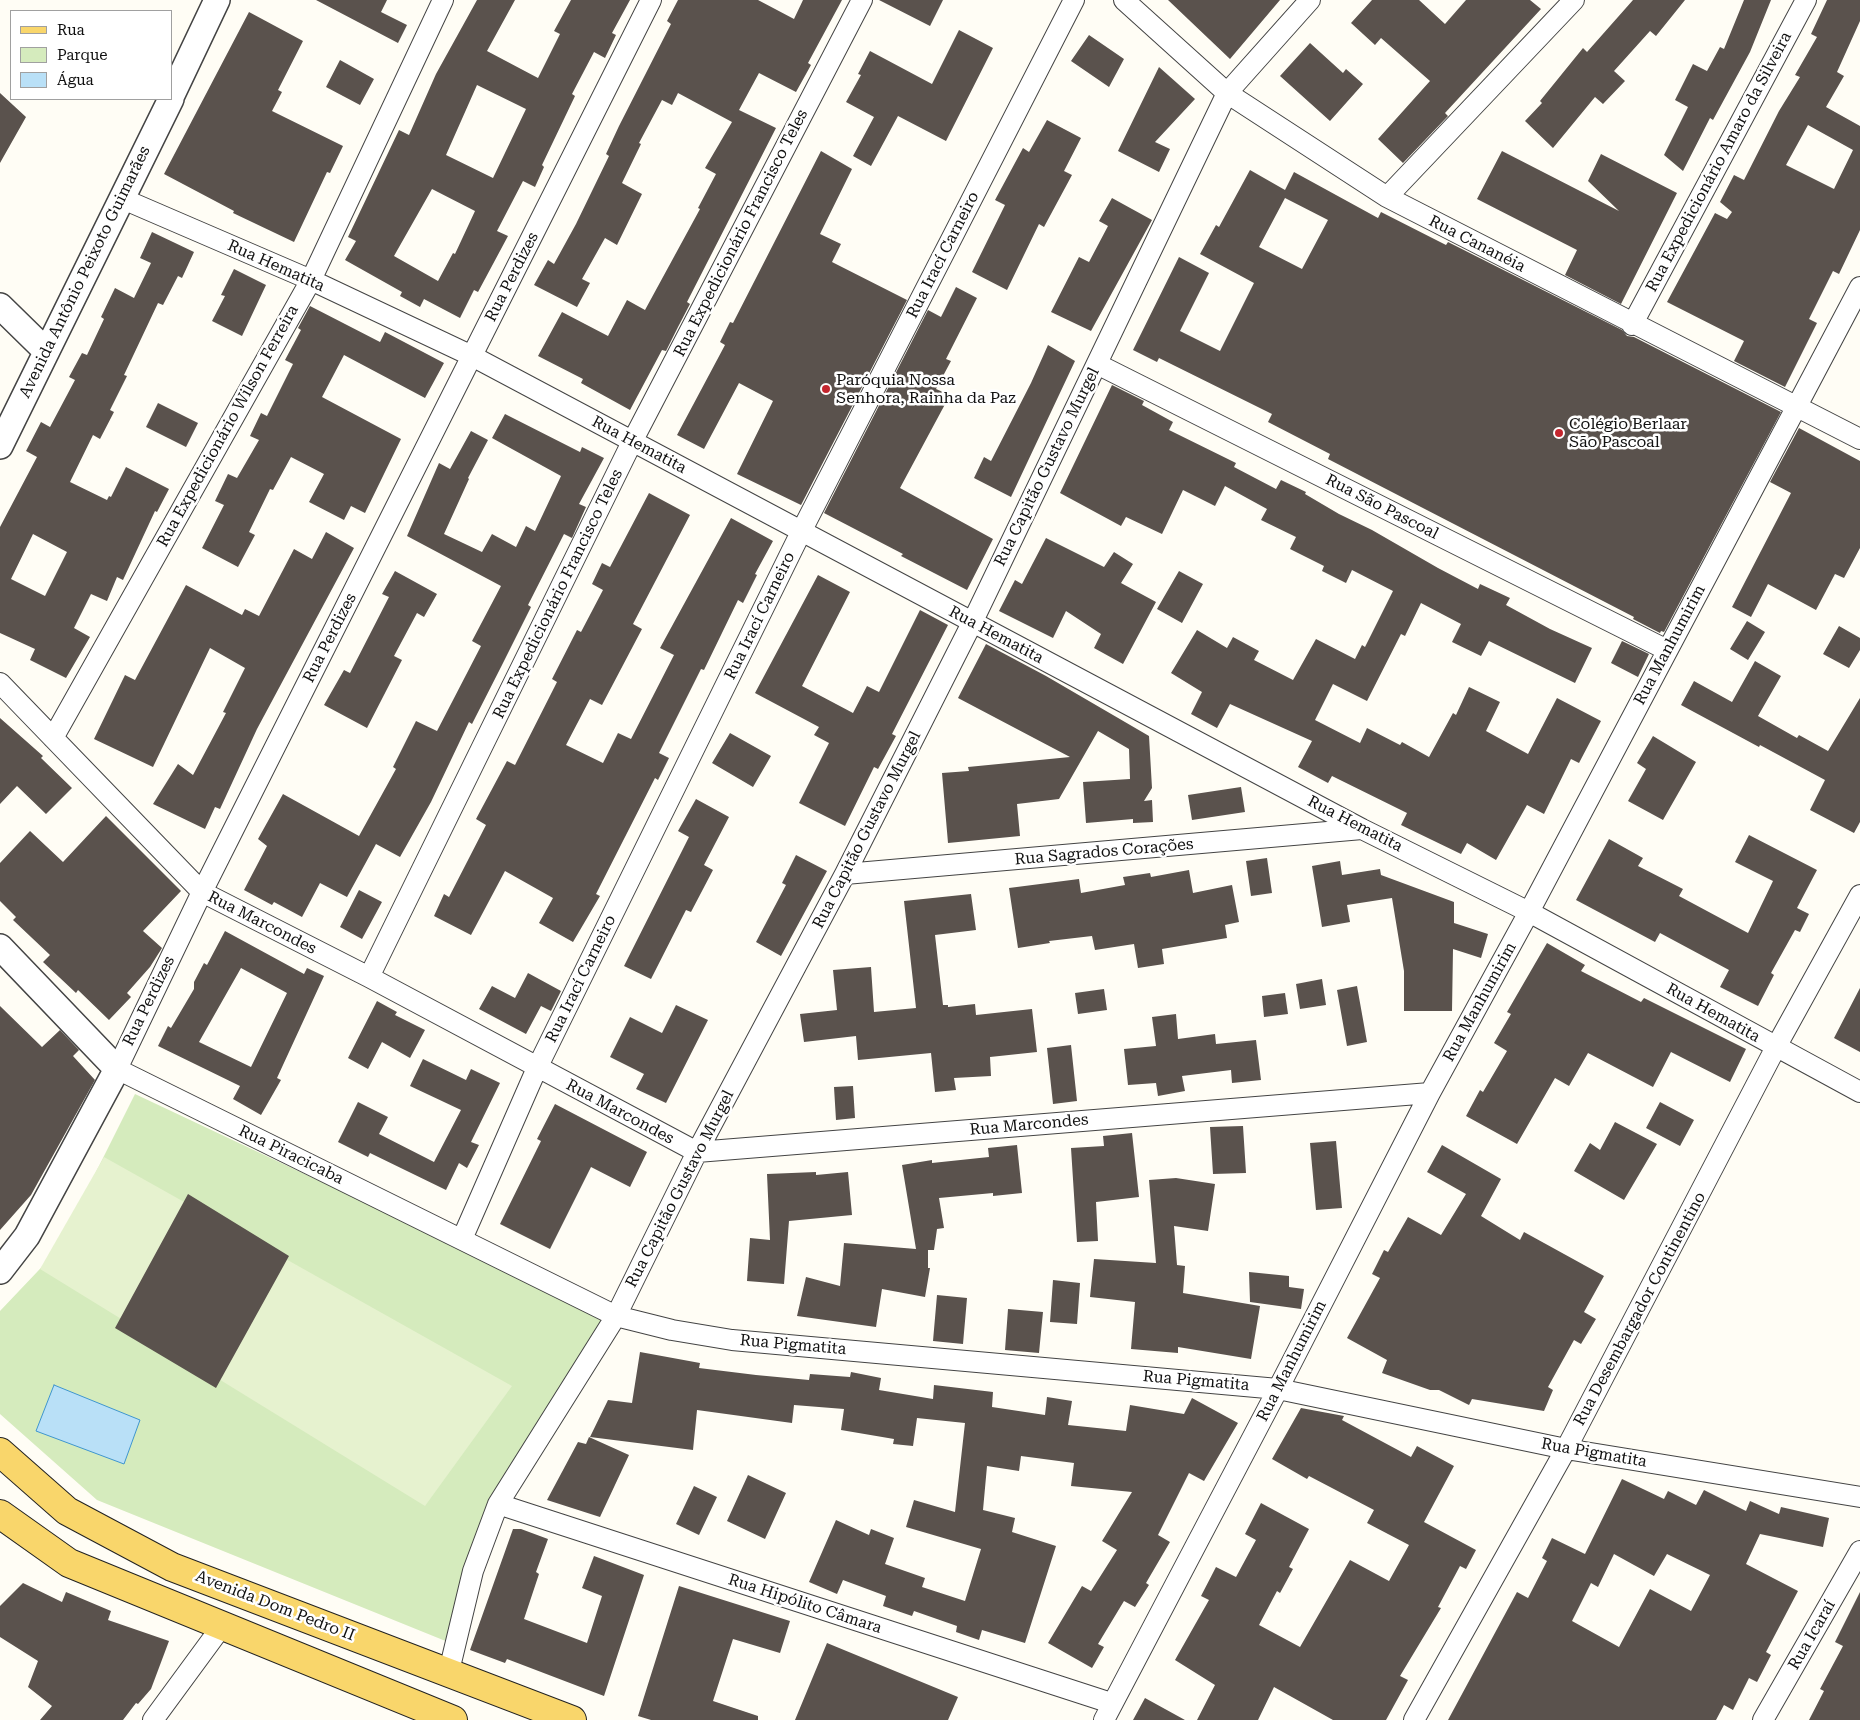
<!DOCTYPE html>
<meta charset="utf-8">
<style>
body{margin:0}
#map{position:relative;width:1860px;height:1720px;overflow:hidden;background:#fffdf5;font-family:"Roboto Serif",serif}
canvas{display:block}
.legend{position:absolute;left:10px;top:10px;width:162px;height:90px;box-sizing:border-box;background:#fff;border:1px solid #a0a0a0;margin:0;padding:6px 9px;list-style:none;font-size:15px;color:#111}
.legend li{display:flex;align-items:center;gap:10px;height:25px}
.legend b{width:25px;border:1px solid #a0a0a0}
</style>
<div id="map">
<canvas width="1860" height="1720"></canvas>
<ul class="legend">
<li><b style="height:6px;background:#f9d66b"></b>Rua</li>
<li><b style="height:14px;background:#d5ebbd"></b>Parque</li>
<li><b style="height:14px;background:#b9e0f7"></b>Água</li>
</ul>
</div>
<script>
const g = document.querySelector('canvas').getContext('2d');
g.lineJoin = 'round';
function paint(path, color) {
  g.fillStyle = color;
  g.fill(path, 'evenodd');
}
function toPath(rows) {
  const path = new Path2D();
  for (const r of rows) {
    path.moveTo(r[0], r[1]);
    for (let i = 2; i < r.length; i += 2) path.lineTo(r[i], r[i + 1]);
  }
  return path;
}
function trace(path, color, width, dash) {
  g.strokeStyle = color;
  g.lineWidth = width;
  g.lineCap = dash ? 'butt' : 'round';
  g.setLineDash(dash || []);
  g.stroke(path);
}
function drawText(font, color, halo, rows, align = 'center') {
  g.font = font + ' "Roboto Serif",serif';
  g.lineWidth = 5;
  g.setLineDash([]);
  g.textBaseline = 'middle';
  g.strokeStyle = halo;
  g.fillStyle = color;
  for (const [text, x, y, turn = 0] of rows) {
    g.save();
    g.translate(x, y);
    g.rotate((+turn || 0) * Math.PI / 180);
    g.textAlign = isNaN(turn) ? turn : align;
    if (halo) g.strokeText(text, 0, 0);
    g.fillText(text, 0, 0);
    g.restore();
  }
}
paint(toPath([
 [135,1094,612,1319,485,1512,448,1642,97,1500,0,1414,0,1311,56,1252]
]), '#d5ebbd');
paint(toPath([
 [104,1157,512,1386,425,1506,40,1269]
]), '#e6f2cf');
const water = toPath([
 [54,1385,140,1420,124,1464,36,1431,54,1385]
]);
paint(water, '#b9e0f7');
trace(water, '#3f96cf', 1);
paint(toPath([
 [316,0,387,0,381,12,407,25,398,43],
 [477,0,515,0,487,51,538,78,560,34,554,31,571,0,630,0,612,33,616,35,605,58,594,52,572,94,575,96,542,165,544,167,535,187,523,181,497,231,508,236,478,292,474,290,460,318,424,299,420,307,400,296,402,292,345,260,356,241,348,237,399,130,409,135,436,74],
 [477,85,526,109,493,178,446,155],
 [432,189,475,211,455,254,453,253,438,281,394,256],
 [678,0,758,0,794,19,803,0,842,0,808,63,811,65,796,92,759,73,739,110,776,128,687,302,690,304,678,327,666,351,662,350,630,410,581,383,583,379,538,356,562,312,608,336,627,300,645,310,700,209,698,208,716,174,705,168,732,122,678,93,672,105,662,100,639,143,641,144,622,183,642,194,617,245,605,238,582,279,590,283,577,307,534,285,548,260,554,264,576,224,609,156,606,154,619,126,671,24,667,21],
 [879,0,943,0,930,26],
 [1168,0,1280,0,1230,59],
 [1372,0,1419,0,1445,24,1466,0,1530,0,1541,9,1445,113,1448,116,1403,163,1378,139,1430,81,1381,38,1375,45,1351,23],
 [1633,0,1685,0,1656,36,1650,31,1614,71,1625,81,1603,104,1595,97,1553,148,1525,121,1542,103,1540,101,1583,48,1587,52],
 [1744,0,1771,0,1750,52,1713,120,1710,118,1683,171,1664,155,1688,107,1675,100,1693,64,1707,71,1720,47,1724,49],
 [1827,0,1860,0,1860,21,1837,72,1844,76,1826,107,1860,126,1860,230,1839,274,1833,271,1809,319,1817,323,1785,387,1734,361,1744,341,1667,302,1715,213,1727,219,1732,212,1720,202,1734,175,1744,180,1779,111,1800,77,1795,75,1817,37,1811,34],
 [1808,125,1853,150,1834,189,1786,165],
 [249,12,303,41,278,90,282,92,272,111,343,146,330,173,327,172,294,242,233,213,234,211,164,174],
 [959,30,993,48,946,141,898,116,871,166,853,156,874,117,846,102,861,75,858,74,870,51,932,84],
 [1089,35,1124,59,1109,87,1071,61],
 [1310,43,1343,73,1346,69,1363,84,1330,121,1280,76],
 [340,60,374,79,360,105,326,87],
 [1159,67,1195,99,1155,142,1170,149,1159,172,1118,151],
 [0,93,26,117,0,163],
 [1047,120,1081,138,1064,171,1072,175,1044,227,1039,224,1007,290,972,272,1005,205,995,200,1023,148,1029,152],
 [821,151,852,169,820,234,841,244,832,262,907,300,801,505,737,474,773,401,739,383,704,449,677,435,725,345,720,342,730,322,733,323],
 [1502,151,1619,211,1588,181,1601,154,1677,193,1621,304,1565,275,1577,250,1477,199],
 [1250,170,1285,190,1294,172,1378,218,1381,212,1446,245,1448,242,1622,330,1627,336,1634,337,1781,412,1664,632,1661,631,1660,633,1633,619,1634,617,1328,459,1330,454,1268,422,1272,414,1159,358,1157,362,1133,350,1179,257,1209,273,1180,331,1220,351,1254,283,1200,254,1216,225,1219,227],
 [1285,198,1328,220,1302,269,1259,247],
 [1112,198,1152,220,1091,331,1051,312,1079,257,1089,262,1108,226,1099,221],
 [152,232,194,252,182,278,178,276,163,305,158,303,124,375,127,376,110,410,114,412,100,439,93,435,70,482,107,500,109,496,111,497,126,467,169,489,157,512,155,511,123,580,117,577,107,601,91,594,74,628,90,637,66,678,30,660,35,649,0,633,0,527,37,457,26,451,41,422,50,427,75,380,69,377,82,353,87,355,104,319,101,317,115,288,134,298,151,263,140,258],
 [33,534,67,552,45,596,11,579],
 [234,269,266,285,242,336,212,321,225,296,221,295],
 [956,287,977,298,946,359,951,361,936,389,950,395,900,488,993,539,967,590,901,556,903,554,824,513,928,310,941,317],
 [310,306,380,342,385,332,444,363,425,398,344,355,322,397,401,439,365,513,351,506,344,520,309,502,324,474,291,457,273,490,270,489,249,532,255,535,238,567,202,548,224,505,215,501,228,474,237,478,259,440,250,436,261,413,267,416,293,364,285,360,301,330,298,328],
 [1048,345,1075,361,1011,497,974,478,984,457,991,461,1031,383],
 [1112,385,1144,401,1142,405,1173,422,1169,430,1236,463,1234,467,1276,489,1281,480,1306,492,1305,494,1339,514,1372,530,1438,568,1478,589,1480,584,1510,598,1506,605,1550,629,1592,648,1575,683,1489,641,1481,656,1452,642,1461,624,1421,603,1405,636,1401,634,1367,701,1333,684,1315,720,1360,743,1367,728,1400,745,1402,742,1429,757,1453,713,1456,715,1469,687,1500,702,1486,731,1528,754,1557,698,1601,721,1579,763,1571,759,1544,814,1527,805,1496,860,1467,843,1461,854,1401,825,1407,813,1332,776,1328,783,1298,767,1312,741,1230,704,1217,728,1191,714,1202,692,1171,673,1197,630,1227,648,1233,637,1259,651,1254,660,1293,680,1316,639,1355,659,1362,645,1365,647,1393,591,1352,570,1346,583,1322,571,1324,566,1290,549,1296,537,1261,520,1267,509,1225,486,1215,506,1183,490,1162,534,1126,517,1121,526,1060,493],
 [158,403,198,423,186,447,146,427],
 [505,414,580,452,582,447,604,458,579,504,586,507,572,538,564,534,528,605,531,607,501,667,472,724,469,722,431,802,400,857,376,844,347,897,320,883,302,917,274,902,272,905,244,890,267,846,258,839,283,794,359,836,396,769,393,767,416,721,437,731,481,646,472,641,501,586,407,536,439,463,450,469,471,431,488,440,468,478,469,479,444,534,482,552,492,534,516,547,526,526,535,531,561,476,492,438],
 [1799,428,1860,461,1860,548,1844,578,1835,574,1816,610,1768,584,1751,617,1732,607,1791,493,1770,482],
 [649,493,690,515,633,624,642,629,602,705,590,699,566,745,603,763,618,733,631,739,674,655,660,648,731,518,773,541,755,574,757,575,743,603,738,600,704,670,701,669,659,753,669,758,658,780,655,778,596,894,600,896,573,942,539,923,553,898,505,871,471,935,434,916,444,894,449,897,486,825,476,819,507,761,515,765,557,682,552,679,577,630,581,632,603,590,592,584,602,563,610,567],
 [326,532,354,548,257,729,220,809,215,807,205,829,153,804,178,764,193,775,226,713,223,712,245,668,210,648,153,767,94,739,125,675,135,680,186,585,242,615,245,609,259,616,294,549,312,559],
 [1046,538,1104,567,1114,552,1133,564,1121,583,1156,602,1123,664,1094,648,1101,634,1066,611,1053,638,999,611,1015,580,1022,584],
 [395,571,437,594,424,617,417,613,394,656,402,660,367,728,324,705,344,670,350,673,389,597,382,594],
 [1179,571,1203,584,1182,623,1157,609],
 [818,575,850,592,802,686,853,713,867,686,879,692,920,610,948,625,892,734,896,736,878,769,874,767,845,826,799,803,829,743,814,735,819,727,755,693],
 [1747,621,1765,632,1748,660,1730,649],
 [1839,626,1860,638,1860,650,1849,668,1823,654],
 [1622,641,1649,654,1638,677,1611,663],
 [986,644,1046,676,1149,736,1152,788,1144,801,1152,800,1153,822,1133,823,1133,819,1086,823,1083,782,1130,779,1129,749,1098,731,1059,799,1017,804,1020,836,948,843,942,773,969,771,968,767,1070,757,958,698],
 [1755,661,1781,676,1758,716,1797,738,1799,735,1828,751,1860,698,1860,822,1854,833,1810,810,1825,780,1760,745,1759,747,1681,705,1694,681,1732,702],
 [0,718,43,756,41,758,72,788,46,814,17,786,0,804],
 [730,733,771,756,753,787,712,763],
 [1653,736,1696,762,1663,820,1628,801,1646,769,1637,763],
 [1241,787,1245,812,1192,820,1188,795],
 [696,799,729,817,704,865,713,870,691,912,686,910,651,979,624,966,689,837,678,831],
 [106,816,181,891,143,931,162,948,150,967,127,993,131,997,109,1020,78,990,76,993,43,962,50,955,13,920,16,917,0,901,0,863,30,831,63,862],
 [1749,835,1817,870,1797,908,1809,914,1800,932,1795,930,1771,973,1774,975,1758,1006,1720,987,1729,970,1660,933,1655,942,1576,900,1609,839,1643,858,1638,866,1683,889,1679,896,1748,933,1773,881,1735,862],
 [796,855,827,871,781,956,756,942,786,885,782,883],
 [1267,858,1272,893,1251,896,1246,861],
 [1340,861,1342,875,1380,869,1381,875,1454,902,1454,923,1488,934,1481,958,1453,949,1452,1011,1404,1011,1404,971,1392,898,1347,905,1350,922,1322,927,1312,866],
 [1189,870,1193,893,1232,885,1239,922,1225,925,1227,938,1162,949,1164,964,1138,968,1134,944,1095,950,1092,936,1049,941,1050,943,1018,948,1009,888,1079,879,1081,893,1125,885,1123,877,1150,873,1151,877],
 [359,890,382,902,362,939,340,927],
 [971,894,976,930,935,935,943,1005,948,1005,948,1007,975,1004,976,1015,1032,1009,1037,1052,990,1057,991,1076,954,1078,956,1090,935,1092,931,1053,858,1060,856,1036,804,1042,800,1014,837,1010,833,970,871,967,874,1012,916,1008,904,901],
 [225,931,304,974,307,968,324,976,277,1078,281,1080,261,1115,233,1099,240,1086,158,1046,168,1026,171,1028,194,989,194,982,204,963,207,965],
 [241,968,287,993,251,1067,199,1042],
 [1547,943,1585,965,1581,971,1641,1002,1644,998,1746,1049,1730,1082,1671,1052,1653,1087,1588,1053,1569,1086,1555,1078,1517,1144,1466,1116,1480,1090,1483,1092,1507,1051,1494,1043,1511,1014,1507,1012],
 [528,973,561,991,551,1011,541,1006,526,1034,479,1009,492,986,515,998],
 [1322,979,1326,1005,1300,1009,1296,984],
 [1357,986,1367,1042,1347,1046,1337,990],
 [1860,988,1860,1052,1834,1038],
 [1104,989,1107,1010,1078,1014,1075,993],
 [1285,993,1288,1014,1264,1017,1262,996],
 [377,1001,397,1012,395,1015,425,1030,410,1058,382,1042,368,1069,348,1058],
 [676,1005,708,1020,666,1103,636,1089,644,1074,610,1057,630,1017,662,1033],
 [0,1006,42,1047,60,1030,79,1050,73,1056,95,1080,31,1195,0,1230],
 [1176,1014,1178,1039,1215,1034,1216,1044,1256,1040,1261,1080,1232,1083,1231,1070,1182,1076,1185,1091,1158,1096,1156,1083,1128,1085,1124,1049,1156,1046,1152,1017],
 [1071,1045,1077,1101,1053,1104,1047,1048],
 [423,1059,466,1080,471,1069,500,1083,471,1142,479,1145,467,1168,459,1163,446,1190,370,1153,368,1157,338,1142,358,1102,388,1117,379,1134,434,1162,461,1110,410,1086],
 [853,1086,855,1118,836,1120,834,1087],
 [1660,1102,1694,1120,1680,1146,1646,1128],
 [555,1104,647,1152,630,1187,591,1167,550,1249,500,1224,541,1141,537,1139],
 [1615,1122,1657,1144,1624,1200,1574,1171,1590,1143,1600,1150],
 [1243,1126,1246,1173,1213,1174,1210,1127],
 [1132,1133,1139,1197,1096,1202,1098,1241,1077,1242,1071,1148,1104,1146,1103,1136],
 [1336,1141,1342,1208,1316,1210,1310,1143],
 [1017,1145,1022,1193,993,1196,993,1193,939,1198,944,1228,937,1229,934,1250,925,1250,928,1250,928,1268,930,1268,925,1297,882,1289,876,1327,797,1316,806,1277,840,1286,844,1243,916,1249,902,1165,932,1160,932,1163,989,1157,988,1148],
 [1442,1145,1501,1179,1481,1216,1520,1240,1524,1232,1604,1276,1584,1312,1596,1319,1581,1344,1574,1340,1548,1387,1553,1390,1544,1411,1472,1399,1469,1405,1439,1390,1430,1390,1382,1373,1387,1360,1347,1338,1380,1278,1372,1274,1384,1250,1388,1252,1408,1217,1441,1235,1466,1194,1427,1172],
 [816,1172,816,1175,848,1172,852,1215,789,1221,784,1284,747,1281,750,1238,770,1240,767,1174],
 [1176,1178,1215,1184,1208,1231,1174,1226,1177,1265,1185,1266,1183,1293,1260,1306,1251,1359,1178,1347,1178,1353,1131,1349,1135,1302,1090,1297,1094,1259,1156,1263,1149,1180],
 [188,1194,289,1256,216,1388,115,1328],
 [1249,1272,1289,1276,1289,1287,1304,1289,1301,1309,1250,1302],
 [1053,1280,1080,1283,1077,1324,1050,1322],
 [937,1295,967,1298,963,1344,933,1341],
 [1008,1309,1043,1312,1039,1353,1005,1350],
 [640,1352,700,1363,699,1368,756,1375,809,1380,810,1374,850,1377,851,1372,881,1378,879,1390,933,1399,934,1385,993,1392,992,1407,1045,1415,1047,1397,1072,1401,1068,1425,1126,1431,1130,1405,1184,1414,1192,1398,1238,1423,1204,1481,1189,1473,1158,1535,1170,1542,1146,1583,1149,1585,1135,1607,1124,1601,1098,1644,1104,1647,1092,1668,1048,1643,1082,1586,1091,1591,1117,1550,1102,1541,1132,1492,1071,1486,1074,1463,1021,1456,1019,1471,987,1466,983,1510,1015,1518,1012,1532,1056,1546,1025,1643,982,1630,979,1640,956,1632,957,1626,914,1611,912,1616,883,1606,886,1596,843,1580,837,1594,809,1582,836,1520,869,1535,871,1529,894,1538,885,1564,925,1578,922,1587,965,1601,981,1549,906,1527,914,1500,955,1512,965,1423,917,1418,913,1446,893,1444,894,1439,841,1430,844,1409,794,1405,792,1423,697,1410,693,1450,590,1437,608,1400,632,1403],
 [1301,1408,1344,1416,1342,1420,1411,1457,1417,1446,1454,1466,1424,1522,1476,1550,1466,1569,1460,1566,1438,1607,1441,1608,1400,1676,1408,1680,1386,1720,1333,1720,1274,1687,1258,1720,1197,1720,1215,1685,1175,1660,1209,1600,1201,1596,1216,1567,1236,1577,1256,1540,1245,1534,1261,1503,1309,1529,1289,1567,1293,1569,1280,1593,1277,1591,1259,1625,1300,1647,1350,1560,1389,1581,1409,1545,1367,1523,1374,1510,1309,1476,1307,1479,1272,1459],
 [589,1437,629,1455,600,1517,547,1500,578,1442,586,1444],
 [748,1475,786,1493,765,1539,727,1521],
 [1622,1479,1664,1499,1668,1491,1696,1505,1704,1490,1746,1511,1750,1501,1779,1514,1781,1507,1829,1518,1823,1547,1760,1534,1746,1564,1798,1591,1766,1652,1771,1655,1757,1682,1749,1678,1733,1710,1724,1705,1716,1720,1448,1720,1517,1592,1528,1598,1547,1561,1542,1558,1552,1538,1585,1554],
 [1614,1554,1654,1576,1667,1554,1710,1575,1691,1611,1650,1589,1619,1647,1572,1621,1591,1583,1598,1587],
 [694,1486,717,1497,699,1535,676,1524],
 [513,1529,521,1529,548,1539,536,1572,539,1574,524,1619,587,1643,602,1596,582,1588,594,1556,644,1575,604,1696,507,1659,505,1663,470,1650],
 [23,1583,62,1602,66,1592,111,1611,108,1620,169,1641,151,1689,138,1704,136,1703,123,1720,40,1720,52,1706,28,1687,38,1661,0,1637,0,1606],
 [679,1586,790,1621,780,1653,733,1639,713,1701,758,1716,758,1720,651,1720,638,1716],
 [1860,1592,1860,1720,1809,1720,1824,1691,1820,1689,1843,1646,1835,1642],
 [827,1643,958,1697,948,1720,795,1720],
 [1145,1698,1185,1720,1133,1720]
]), '#5a524d');
const minor = toPath([
 [651,0,202,892,117,1069,616,1316,672,1330,732,1340,1278,1389,1566,1449,1860,1497],
 [1124,0,1227,93,1387,197,1860,439],
 [1387,197,1574,0],
 [123,199,311,280,472,356,1362,829,1529,912,1860,1092],
 [1632,325,1806,0],
 [1097,364,1667,650],
 [0,683,202,892,369,977,697,1152,1430,1093],
 [53,738,311,280,443,0],
 [845,874,1362,829],
 [369,977,632,442,862,0],
 [462,1239,537,1068,802,530,1074,0],
 [498,1504,1111,1703],
 [449,1671,473,1571,498,1504,616,1316,697,1152,845,874,972,623,1227,93,1310,0],
 [153,1720,222,1626],
 [1104,1720,1278,1389,1430,1093,1529,912,1860,287],
 [1414,1720,1566,1449,1776,1047,1860,895],
 [1763,1720,1860,1551]
]);
const tertiary = toPath([
 [171,97,217,0],
 [0,306,46,351],
 [0,446,171,99],
 [0,947,117,1069,27,1236,0,1271]
]);
const primary = toPath([
 [0,1452,67,1511,172,1567,572,1720],
 [0,1514,69,1563,453,1720]
]);
trace(minor, '#444', 22);
trace(tertiary, '#444', 28);
trace(primary, '#222', 30);
trace(minor, '#fff', 20);
trace(tertiary, '#fff', 25);
trace(primary, '#f9d66b', 28);
for (const [x, y, r, color] of [
 [826,389,5,"#c4262e"],
 [1559,433,5,"#c4262e"]
]) {
  const dot = new Path2D();
  dot.arc(x, y, r, 0, 2 * Math.PI);
  g.fillStyle = color;
  g.fill(dot);
  trace(dot, '#fff', 2);
}
drawText('16px', '#111', '#fff', [
 ["Rua Expedicionário Amaro da Silveira",1719,162,-62],
 ["Rua Expedicionário Francisco Teles",741,233,-63],
 ["Rua Cananéia",1477,244,27],
 ["Rua Irací Carneiro",943,255,-63],
 ["Rua Hematita",276,266,24],
 ["Avenida Antônio Peixoto Guimarães",85,272,-64],
 ["Rua Perdizes",512,277,-63],
 ["Rua Expedicionário Wilson Ferreira",228,426,-61],
 ["Rua Hematita",639,445,28],
 ["Rua Capitão Gustavo Murgel",1047,467,-64],
 ["Rua São Pascoal",1382,507,27],
 ["Rua Expedicionário Francisco Teles",558,594,-64],
 ["Rua Irací Carneiro",760,616,-64],
 ["Rua Hematita",996,635,28],
 ["Rua Perdizes",330,638,-63],
 ["Rua Manhumirim",1670,645,-62],
 ["Rua Hematita",1355,824,27],
 ["Rua Capitão Gustavo Murgel",867,830,-63],
 ["Rua Sagrados Corações",1104,852,-5],
 ["Rua Marcondes",262,923,27],
 ["Rua Irací Carneiro",581,979,-64],
 ["Rua Perdizes",149,1001,-64],
 ["Rua Manhumirim",1480,1002,-61],
 ["Rua Hematita",1713,1013,29],
 ["Rua Marcondes",620,1112,28],
 ["Rua Marcondes",1029,1125,-5],
 ["Rua Piracicaba",291,1155,26],
 ["Rua Capitão Gustavo Murgel",680,1189,-63],
 ["Rua Desembargador Continentino",1640,1309,-62],
 ["Rua Pigmatita",793,1345,5],
 ["Rua Manhumirim",1292,1361,-63],
 ["Rua Pigmatita",1196,1381,5],
 ["Rua Pigmatita",1594,1453,10],
 ["Rua Hipólito Câmara",805,1604,18],
 ["Avenida Dom Pedro II",275,1606,21],
 ["Rua Icaraí",1812,1635,-60]
]);
drawText('16px', '#111', '#fff', [
 ["Paróquia Nossa",836,380],
 ["Senhora, Rainha da Paz",836,398],
 ["Colégio Berlaar",1569,424],
 ["São Pascoal",1569,442]
], 'left');
</script>
